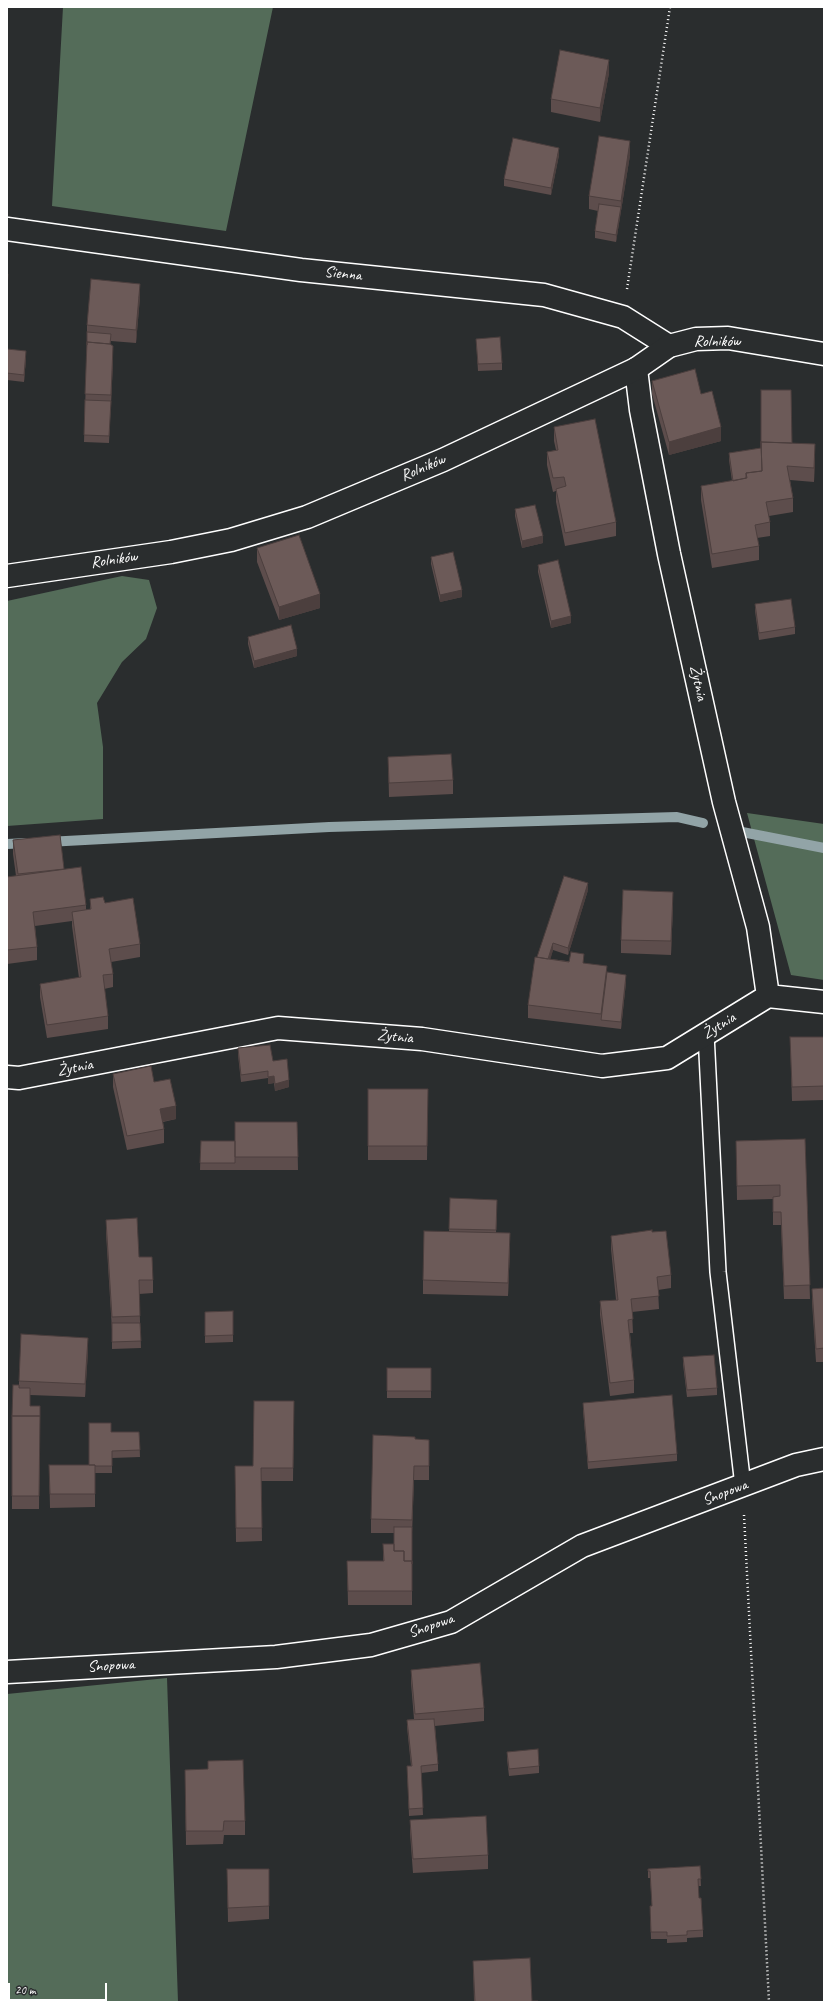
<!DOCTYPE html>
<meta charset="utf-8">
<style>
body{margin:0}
#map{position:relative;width:831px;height:2009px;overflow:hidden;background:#2a2d2e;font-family:Caveat,sans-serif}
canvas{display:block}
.frame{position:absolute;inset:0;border:8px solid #fff;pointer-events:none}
.scale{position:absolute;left:8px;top:1983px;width:99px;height:18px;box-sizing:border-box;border:2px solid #fff;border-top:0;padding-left:5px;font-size:12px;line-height:14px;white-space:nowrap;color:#fff;-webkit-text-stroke:3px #2a2d2e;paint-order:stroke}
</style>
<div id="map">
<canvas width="831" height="2009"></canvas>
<div class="frame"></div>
<div class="scale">20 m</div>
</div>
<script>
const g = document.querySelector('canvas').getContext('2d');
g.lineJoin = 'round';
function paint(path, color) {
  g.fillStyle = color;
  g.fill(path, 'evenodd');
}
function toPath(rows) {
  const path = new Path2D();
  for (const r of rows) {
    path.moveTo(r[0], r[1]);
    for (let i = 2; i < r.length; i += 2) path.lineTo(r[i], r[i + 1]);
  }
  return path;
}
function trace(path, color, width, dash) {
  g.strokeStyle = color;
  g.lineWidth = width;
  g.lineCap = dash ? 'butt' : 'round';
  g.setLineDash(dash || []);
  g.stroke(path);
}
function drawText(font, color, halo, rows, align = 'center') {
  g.font = font + ' Caveat,sans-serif';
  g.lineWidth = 3;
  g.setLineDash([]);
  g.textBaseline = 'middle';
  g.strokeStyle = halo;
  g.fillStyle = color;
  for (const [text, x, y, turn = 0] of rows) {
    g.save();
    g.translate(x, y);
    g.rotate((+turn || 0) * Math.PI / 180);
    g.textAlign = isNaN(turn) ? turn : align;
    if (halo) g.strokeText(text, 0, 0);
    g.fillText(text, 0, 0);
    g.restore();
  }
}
paint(toPath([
 [63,7,273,7,226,231,52,206],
 [122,576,149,580,157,608,146,639,122,662,97,703,103,747,103,819,7,826,7,601],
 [747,813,824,824,824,980,791,975],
 [167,1678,178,2002,7,2002,7,1694]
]), '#546c59');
trace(toPath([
 [742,832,824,848],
 [47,842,329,827,677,817,703,823],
 [7,844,27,843]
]), '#92a4a7', 10);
const service = toPath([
 [706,1034,718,1272,743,1486]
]);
const minor = toPath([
 [7,229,301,270,544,295,623,317,669,346],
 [768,996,824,1002],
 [7,1077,19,1078,278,1028,422,1039,602,1066,667,1058,768,996,758,927,724,802,669,554,641,410,636,369],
 [7,1672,276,1657,371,1645,451,1622,582,1546,796,1465,824,1459]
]);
const tertiary = toPath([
 [7,576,171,552,231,540,307,517,443,460,636,369,669,346,696,339,728,338,824,354]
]);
trace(service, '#fff', 18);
trace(minor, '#fff', 25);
trace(tertiary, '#fff', 25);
trace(toPath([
 [627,289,670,7],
 [744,1515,769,2002]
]), '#fff', 2.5, [1, 3]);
trace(service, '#2a2d2e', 15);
trace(minor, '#2a2d2e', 22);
trace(tertiary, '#2a2d2e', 22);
paint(toPath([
 [609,73,600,122,551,112,551,99],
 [559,155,551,195,504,186,504,179],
 [630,155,616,242,595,238,595,231,598,211,589,209,589,196],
 [140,297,136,343,111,341,110,344,113,360,109,443,84,442,87,347,87,325],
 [476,339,502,363,502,370,478,371],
 [7,349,26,358,24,382,7,380],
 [652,381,701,394,721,441,669,455,652,394],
 [554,427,616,522,616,536,565,546,556,502,556,491,553,492,547,465,547,452,556,450,554,441],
 [792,443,815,457,814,482,790,480,793,498,793,512,769,516,770,522,770,536,757,538,759,546,759,560,712,568,701,500,701,486,732,481,729,460,729,453,761,448],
 [515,509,543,543,522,548,515,516],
 [257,548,320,608,279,620,257,562],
 [431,557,462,597,440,602,431,564],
 [538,565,571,623,551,628,538,572],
 [755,604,795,627,795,634,759,640,755,611],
 [248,637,297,656,254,668,248,644],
 [388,757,453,780,453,794,389,797],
 [60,835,64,870,86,905,86,910,90,910,90,899,105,903,140,944,140,957,111,962,113,974,113,987,104,989,108,1016,108,1029,47,1038,40,997,40,984,79,978,72,926,72,921,35,926,37,947,37,960,7,964,7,877,16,876,13,854,13,840],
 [588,890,568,955,553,950,550,959,584,963,626,982,621,1029,528,1018,528,1005,537,957],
 [673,905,671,955,621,953,621,940],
 [790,1037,824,1037,824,1100,792,1101],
 [238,1048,273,1061,289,1087,275,1091,274,1083,268,1084,268,1078,241,1082,238,1055],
 [113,1074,154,1082,176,1119,163,1122,164,1129,164,1143,127,1150,113,1087],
 [368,1089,428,1089,427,1160,368,1160],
 [235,1122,297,1122,298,1170,200,1170,201,1141,235,1163],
 [805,1139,810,1299,784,1299,781,1225,773,1225,773,1199,737,1200,736,1141],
 [450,1198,497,1213,496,1233,510,1247,508,1296,423,1294,423,1280,449,1232],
 [106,1220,139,1257,153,1280,153,1293,139,1294,141,1348,112,1349,112,1330,106,1233],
 [611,1236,671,1275,671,1288,658,1290,659,1309,632,1312,633,1333,630,1333,634,1380,634,1393,610,1396,600,1315,600,1301,616,1300,611,1249],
 [824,1288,824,1362,816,1362,812,1302,812,1289],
 [233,1311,233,1342,205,1343,205,1312],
 [88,1351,85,1397,30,1395,30,1406,40,1406,39,1509,12,1509,12,1416,19,1388,19,1381],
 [683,1357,717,1388,717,1395,687,1397,683,1364],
 [387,1368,431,1368,431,1398,387,1398],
 [294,1401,293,1481,261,1481,262,1541,236,1542,235,1466,253,1466],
 [583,1403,677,1454,677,1461,588,1469,583,1410],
 [111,1432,139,1432,140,1457,112,1458,112,1473,95,1473,95,1507,50,1508,49,1465,89,1465],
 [415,1439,429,1440,429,1480,414,1480,412,1533,412,1605,348,1605,347,1561,383,1561,383,1544,394,1544,394,1533,371,1533,371,1519],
 [411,1670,484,1708,484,1721,435,1726,438,1764,438,1771,421,1773,423,1815,409,1816,407,1766,411,1766,407,1727,407,1720,414,1719,411,1683],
 [507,1752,539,1766,539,1773,509,1776,507,1759],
 [208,1761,245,1821,245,1835,224,1835,223,1844,186,1845,185,1770,208,1769],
 [410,1820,488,1855,488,1869,413,1873,410,1833],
 [700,1866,701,1886,698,1886,699,1898,703,1930,703,1937,687,1938,687,1942,667,1943,667,1939,651,1939,650,1913,652,1906,650,1878,648,1878,648,1869],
 [227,1869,269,1869,269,1919,228,1922],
 [473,1961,532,2001,538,2002,474,2002]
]), '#5d4d4c');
paint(toPath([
 [609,60,609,73,600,122,600,108],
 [630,141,630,155,616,242,616,235,621,207,621,201],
 [559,148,559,155,551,195,551,188],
 [8,274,8,288,7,302,7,288],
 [140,284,140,297,136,343,136,330],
 [113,346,113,360,111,408,111,395],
 [26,351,26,358,24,382,24,375],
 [721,427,721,441,669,455,669,442],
 [815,444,815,457,814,482,814,468],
 [543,536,543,543,522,548,522,541],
 [462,590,462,597,440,602,440,595],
 [320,594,320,608,279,620,279,607],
 [571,616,571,623,551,628,551,621],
 [297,649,297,656,254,668,254,661],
 [588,883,588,890,568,955,568,948],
 [673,892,673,905,671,955,671,941],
 [553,943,553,950,547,972,547,965],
 [607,966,607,979,601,1020,601,1014],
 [626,975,626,982,621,1029,621,1022],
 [274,1076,274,1083,268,1084,268,1077],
 [289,1080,289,1087,275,1091,275,1084],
 [176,1106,176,1119,160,1122,160,1109],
 [510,1233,510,1247,508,1296,508,1283],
 [88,1338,88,1351,85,1397,85,1384],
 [414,1466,412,1533,412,1574,412,1520]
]), '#4c3f3e');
const building = toPath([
 [560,50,609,60,600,108,551,99,560,50],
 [599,136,630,141,621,201,589,196,599,136],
 [513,138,559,148,551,188,504,179,513,138],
 [599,204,621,207,616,235,595,231,599,204],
 [7,274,8,274,7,288,7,274],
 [91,279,140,284,136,330,87,325,91,279],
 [87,332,111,334,110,344,87,342,87,345,87,332],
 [500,337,502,363,478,364,476,339,500,337],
 [87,342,110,344,113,346,111,395,85,394,87,342],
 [7,349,26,351,24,375,7,373,7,349],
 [695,369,701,394,712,391,721,427,669,442,652,381,695,369],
 [761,390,791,390,792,443,761,442,761,390],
 [85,400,111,401,109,436,84,435,85,400],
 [595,419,616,522,565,533,556,489,566,486,564,477,553,478,547,452,558,450,554,427,595,419],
 [761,442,815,444,814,468,787,466,793,498,766,502,770,522,755,525,759,546,712,554,701,486,747,478,746,473,762,471,761,442],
 [761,442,762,471,746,473,746,478,733,481,729,453,761,448,761,442],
 [535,505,543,536,522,541,515,509,535,505],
 [299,535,320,594,279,607,257,548,299,535],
 [453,552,462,590,440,595,431,557,453,552],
 [558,560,571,616,551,621,538,565,558,560],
 [791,599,795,627,759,633,755,604,791,599],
 [291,625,297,649,254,661,248,637,291,625],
 [451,754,453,780,389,783,388,757,451,754],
 [60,835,64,869,18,874,13,840,60,835],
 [81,867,86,905,33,912,37,947,7,950,7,877,81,867],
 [564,876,588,883,568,948,553,943,548,959,537,957,564,876],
 [623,890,673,892,671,941,621,940,623,890],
 [103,897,105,903,133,898,140,944,109,949,113,974,103,975,108,1016,47,1025,40,984,81,977,72,912,91,909,90,899,103,897],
 [571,952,584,954,583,963,607,966,601,1014,528,1005,535,957,569,962,571,952],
 [607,972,626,975,621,1022,601,1020,607,972],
 [790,1037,824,1037,824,1086,792,1087,790,1037],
 [270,1045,273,1061,287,1059,289,1080,275,1084,274,1076,268,1077,268,1071,241,1075,238,1048,270,1045],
 [151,1066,154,1082,170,1079,176,1106,160,1109,164,1129,127,1136,113,1074,151,1066],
 [368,1089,428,1089,427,1146,368,1146,368,1089],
 [235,1122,297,1122,298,1157,235,1157,235,1122],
 [805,1139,810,1285,784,1286,781,1212,773,1212,773,1197,780,1196,780,1185,737,1186,736,1141,805,1139],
 [201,1141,235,1141,235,1163,200,1163,201,1141],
 [450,1198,497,1200,496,1230,449,1229,450,1198],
 [137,1218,139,1257,152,1257,153,1280,139,1280,140,1316,112,1317,106,1220,137,1218],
 [652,1230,652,1232,666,1231,671,1275,657,1277,659,1296,631,1299,633,1319,628,1320,634,1380,610,1383,600,1301,618,1300,611,1236,652,1230],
 [424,1231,510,1233,508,1283,423,1280,424,1231],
 [824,1288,824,1348,816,1349,812,1289,824,1288],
 [233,1311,233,1335,205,1336,205,1312,233,1311],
 [112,1323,140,1323,141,1341,112,1342,112,1323],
 [21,1334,88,1338,85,1384,19,1381,21,1334],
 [714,1355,717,1388,687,1390,683,1357,714,1355],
 [387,1368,431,1368,431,1391,387,1391,387,1368],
 [13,1385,19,1385,19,1388,30,1388,30,1406,40,1406,40,1416,12,1416,13,1385],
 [672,1395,677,1454,588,1462,583,1403,672,1395],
 [254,1401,294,1401,293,1468,261,1468,262,1528,236,1528,235,1466,253,1466,254,1401],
 [12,1416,40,1416,39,1496,12,1496,12,1416],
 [89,1423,111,1423,111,1432,139,1432,140,1450,112,1451,112,1466,95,1466,95,1465,89,1465,89,1423],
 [373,1435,415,1437,415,1439,429,1440,429,1466,414,1466,412,1520,371,1519,373,1435],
 [49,1465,95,1465,95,1494,50,1494,49,1465],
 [394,1527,412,1527,412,1564,412,1561,404,1561,404,1551,394,1551,394,1527],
 [383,1544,394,1544,394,1551,404,1551,404,1561,412,1561,412,1591,348,1591,347,1561,384,1561,383,1544],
 [480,1663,484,1708,415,1714,411,1670,480,1663],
 [434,1719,438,1764,421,1766,423,1808,409,1809,407,1766,412,1766,407,1720,434,1719],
 [538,1749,539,1766,509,1769,507,1752,538,1749],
 [243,1760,245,1821,224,1821,223,1831,186,1831,185,1770,208,1769,208,1761,243,1760],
 [486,1816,488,1855,413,1859,410,1820,486,1816],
 [700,1866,701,1879,698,1879,699,1898,701,1898,703,1930,687,1931,687,1935,667,1936,667,1932,651,1932,650,1906,652,1906,650,1871,648,1871,648,1869,700,1866],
 [227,1869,269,1869,269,1906,228,1908,227,1869],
 [530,1958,532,2001,538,2001,538,2002,475,2002,473,1961,530,1958]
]);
paint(building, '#6c5a58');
trace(building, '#4c3f3e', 1);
drawText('16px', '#fff', '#2a2d2e', [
 ["Sienna",343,274,6],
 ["Rolników",717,342],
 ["Rolników",423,468,-23],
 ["Rolników",114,560,-8],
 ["Żytnia",698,683,78],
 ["Żytnia",719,1026,-32],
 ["Żytnia",395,1037,5],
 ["Żytnia",75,1068,-11],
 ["Snopowa",725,1493,-21],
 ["Snopowa",431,1626,-19],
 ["Snopowa",111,1666,-3]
]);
</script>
